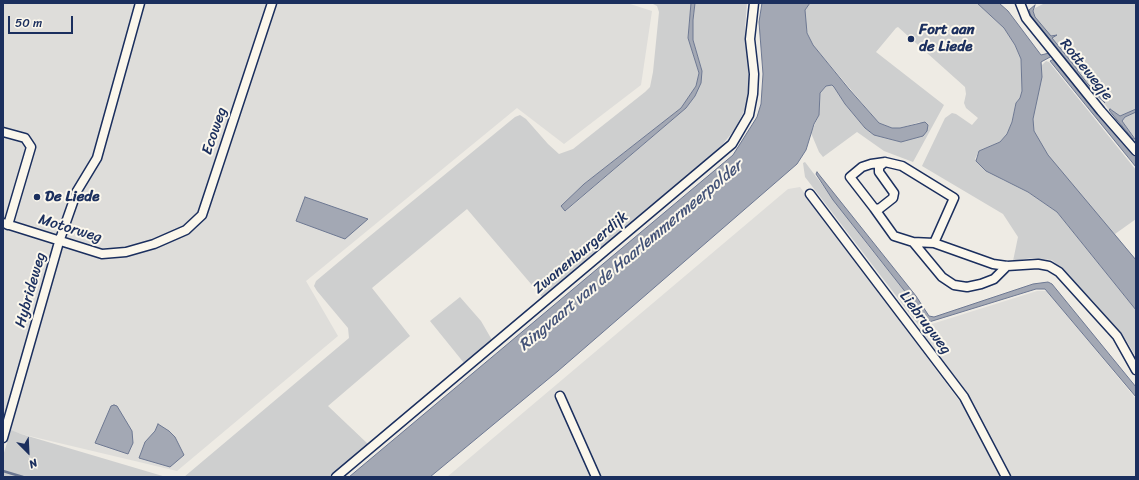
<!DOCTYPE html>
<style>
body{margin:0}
#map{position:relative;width:1139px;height:480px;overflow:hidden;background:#eeebe4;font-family:Sriracha,sans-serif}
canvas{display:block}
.frame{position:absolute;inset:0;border:4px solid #1b2f5e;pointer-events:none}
.north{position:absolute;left:8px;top:432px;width:40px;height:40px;-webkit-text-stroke:3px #fbf7ec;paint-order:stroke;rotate:156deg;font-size:11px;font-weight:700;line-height:16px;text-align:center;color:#1b2f5e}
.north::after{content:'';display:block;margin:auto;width:14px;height:18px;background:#1b2f5e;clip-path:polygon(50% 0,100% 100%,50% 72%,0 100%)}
.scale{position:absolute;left:8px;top:16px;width:65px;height:18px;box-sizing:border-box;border:2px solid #1b2f5e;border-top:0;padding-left:5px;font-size:12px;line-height:14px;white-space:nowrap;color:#1b2f5e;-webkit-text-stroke:3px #fbf7ec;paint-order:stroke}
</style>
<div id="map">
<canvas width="1139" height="480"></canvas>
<div class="frame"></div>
<div class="north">N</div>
<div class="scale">50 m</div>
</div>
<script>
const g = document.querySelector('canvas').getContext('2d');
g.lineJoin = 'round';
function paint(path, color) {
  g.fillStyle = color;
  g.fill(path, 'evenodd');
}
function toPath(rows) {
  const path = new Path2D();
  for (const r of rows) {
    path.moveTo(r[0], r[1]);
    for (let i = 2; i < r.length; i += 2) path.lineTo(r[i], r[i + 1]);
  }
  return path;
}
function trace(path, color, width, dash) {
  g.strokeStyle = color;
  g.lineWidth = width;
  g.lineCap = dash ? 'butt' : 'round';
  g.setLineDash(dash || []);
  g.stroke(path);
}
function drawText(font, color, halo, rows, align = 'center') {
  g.font = font + ' Sriracha,sans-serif';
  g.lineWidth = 4;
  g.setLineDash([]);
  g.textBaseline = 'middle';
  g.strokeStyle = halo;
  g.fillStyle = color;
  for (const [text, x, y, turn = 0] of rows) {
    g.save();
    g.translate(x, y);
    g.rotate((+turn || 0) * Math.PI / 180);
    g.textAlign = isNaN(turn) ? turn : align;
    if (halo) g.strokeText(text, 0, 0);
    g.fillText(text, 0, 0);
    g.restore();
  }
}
paint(toPath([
 [3,3,627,3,652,11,641,85,564,144,517,108,306,281,338,336,177,471,21,434,3,428],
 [800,187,963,406,1000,477,447,477,788,189],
 [1037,291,1047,291,1136,399,1136,477,1012,477,973,402,919,328]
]), '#deddda');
paint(toPath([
 [651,3,691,3,688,38,699,73,696,86,681,108,584,184,561,206,566,211,686,108,695,96,702,71,693,40,693,20,695,3,747,3,745,29,749,82,746,107,735,129,714,155,543,298,467,209,372,288,410,336,328,406,368,444,329,477,184,477,349,338,348,328,317,291,314,286,316,281,365,240,515,117,520,115,526,119,548,144,559,154,573,149,645,92,650,87,653,72,659,12,657,6],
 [810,3,977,3,1004,28,1015,45,1021,59,1022,91,1020,98,1016,103,1012,122,1007,134,1000,142,979,151,975,159,1003,180,1013,184,1028,192,1057,212,1136,310,1136,357,1126,340,1093,301,1052,260,1032,258,1013,261,1018,237,1003,214,922,166,945,118,952,113,956,114,972,125,978,118,966,108,964,103,966,94,965,87,898,27,896,28,876,52,944,105,913,162,884,151,857,132,823,157,819,152,811,133,819,115,820,93,826,86,832,85,834,87,845,104,865,128,875,135,901,142,920,122,900,128,892,128,879,123,813,45,807,32,805,21,805,10],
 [1045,3,1136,3,1136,109,1120,116,1109,110,1104,103,1035,17,1033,11,1035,8],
 [1046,61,1049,62,1136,170,1136,219,1115,234,1136,260,1050,165,1030,123,1041,62,1042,65],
 [1136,112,1136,143,1134,140,1135,138,1122,121,1125,117],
 [805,162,870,248,931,323,920,327,805,177,803,163],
 [460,297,481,321,492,340,464,363,430,321],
 [11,430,21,434,166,477,3,477,3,456]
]), '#cecfcf');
const water = toPath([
 [691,3,695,3,693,20,693,40,702,71,701,83,695,96,686,108,565,211,561,206,584,184,681,108,696,86,699,73,688,38,691,3],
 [762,3,810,3,805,10,807,33,813,45,849,89,879,123,892,128,900,128,925,122,928,125,927,131,923,136,901,142,874,135,865,128,845,104,834,87,832,85,826,86,820,93,819,115,814,124,806,150,797,164,558,371,430,477,349,477,733,155,757,117,761,104,763,74,759,22,762,3],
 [977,3,999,3,1008,11,1041,55,1049,53,1052,56,1041,62,1042,77,1033,119,1034,131,1048,155,1136,260,1136,310,1057,212,1028,192,986,171,976,161,979,151,1000,142,1007,134,1012,122,1016,103,1020,98,1022,91,1021,59,1015,45,1004,28,977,3],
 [1035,5,1033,11,1035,17,1051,36,1057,35,1052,38,1077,69,1079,68,1077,70,1088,84,1095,91,1099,89,1096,92,1105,103,1091,90,1031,16,1029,10,1035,5],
 [1054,59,1136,156,1136,167,1050,61,1054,59],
 [1110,109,1120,116,1136,109,1136,112,1125,117,1122,121,1135,139,1133,139,1117,120,1109,110,1110,109],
 [817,172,916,296,929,316,934,317,1033,284,1048,282,1052,284,1136,387,1136,397,1045,289,1036,289,929,322,833,200,816,174,817,172],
 [305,197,368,219,345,239,296,221,305,197],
 [114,405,117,406,132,431,133,443,128,454,95,443,111,406,114,405],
 [158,424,169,431,175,437,184,455,170,467,139,458,145,442,155,431,158,424]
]);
paint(water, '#a3a8b4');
trace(water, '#6d7892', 1);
trace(toPath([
 [3,471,23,477]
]), '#6d7892', 2.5);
const minor = toPath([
 [1020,3,1026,18,1101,111,1136,151],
 [3,132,25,138,31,147,8,225],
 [885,162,879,167,879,172,894,193,893,198,879,209,874,208,850,177,862,167,871,164,885,162,902,166,954,198,934,243,993,264,1007,266,1038,264,1049,266,1059,272,1117,336,1136,370],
 [810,194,964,397,1006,477],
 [874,208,894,236,913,242,942,277,954,285,967,287,981,284,994,279,1007,266],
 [3,223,102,254,126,252,154,244,186,230,202,215,272,3],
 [913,242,934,243],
 [560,396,596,477],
 [3,438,59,242,77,191,97,158,140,3],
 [336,477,732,144,749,115,753,94,754,74,750,39,754,3]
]);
trace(minor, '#1b2f5e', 11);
trace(minor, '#fbf7ec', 8);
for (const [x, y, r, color] of [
 [911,39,4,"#1b2f5e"],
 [37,197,4,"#1b2f5e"]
]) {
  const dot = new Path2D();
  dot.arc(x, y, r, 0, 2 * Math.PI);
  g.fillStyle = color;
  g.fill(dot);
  trace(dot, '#fbf7ec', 1.5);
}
drawText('bold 15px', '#1b2f5e', '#fbf7ec', [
 ["Fort aan",919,30],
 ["de Liede",919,47],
 ["De Liede",45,197]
], 'left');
drawText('15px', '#1b2f5e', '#fbf7ec', [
 ["Rottewegje",1086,70,51],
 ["Ecoweg",215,131,-71],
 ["Motorweg",70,229,17],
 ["Zwanenburgerdijk",581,253,-40],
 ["Hybrideweg",31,290,-74],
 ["Liebrugweg",925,323,53]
]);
drawText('italic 16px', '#445378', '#fbf7ec', [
 ["Ringvaart van de Haarlemmermeerpolder",631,256,-40]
]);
</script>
